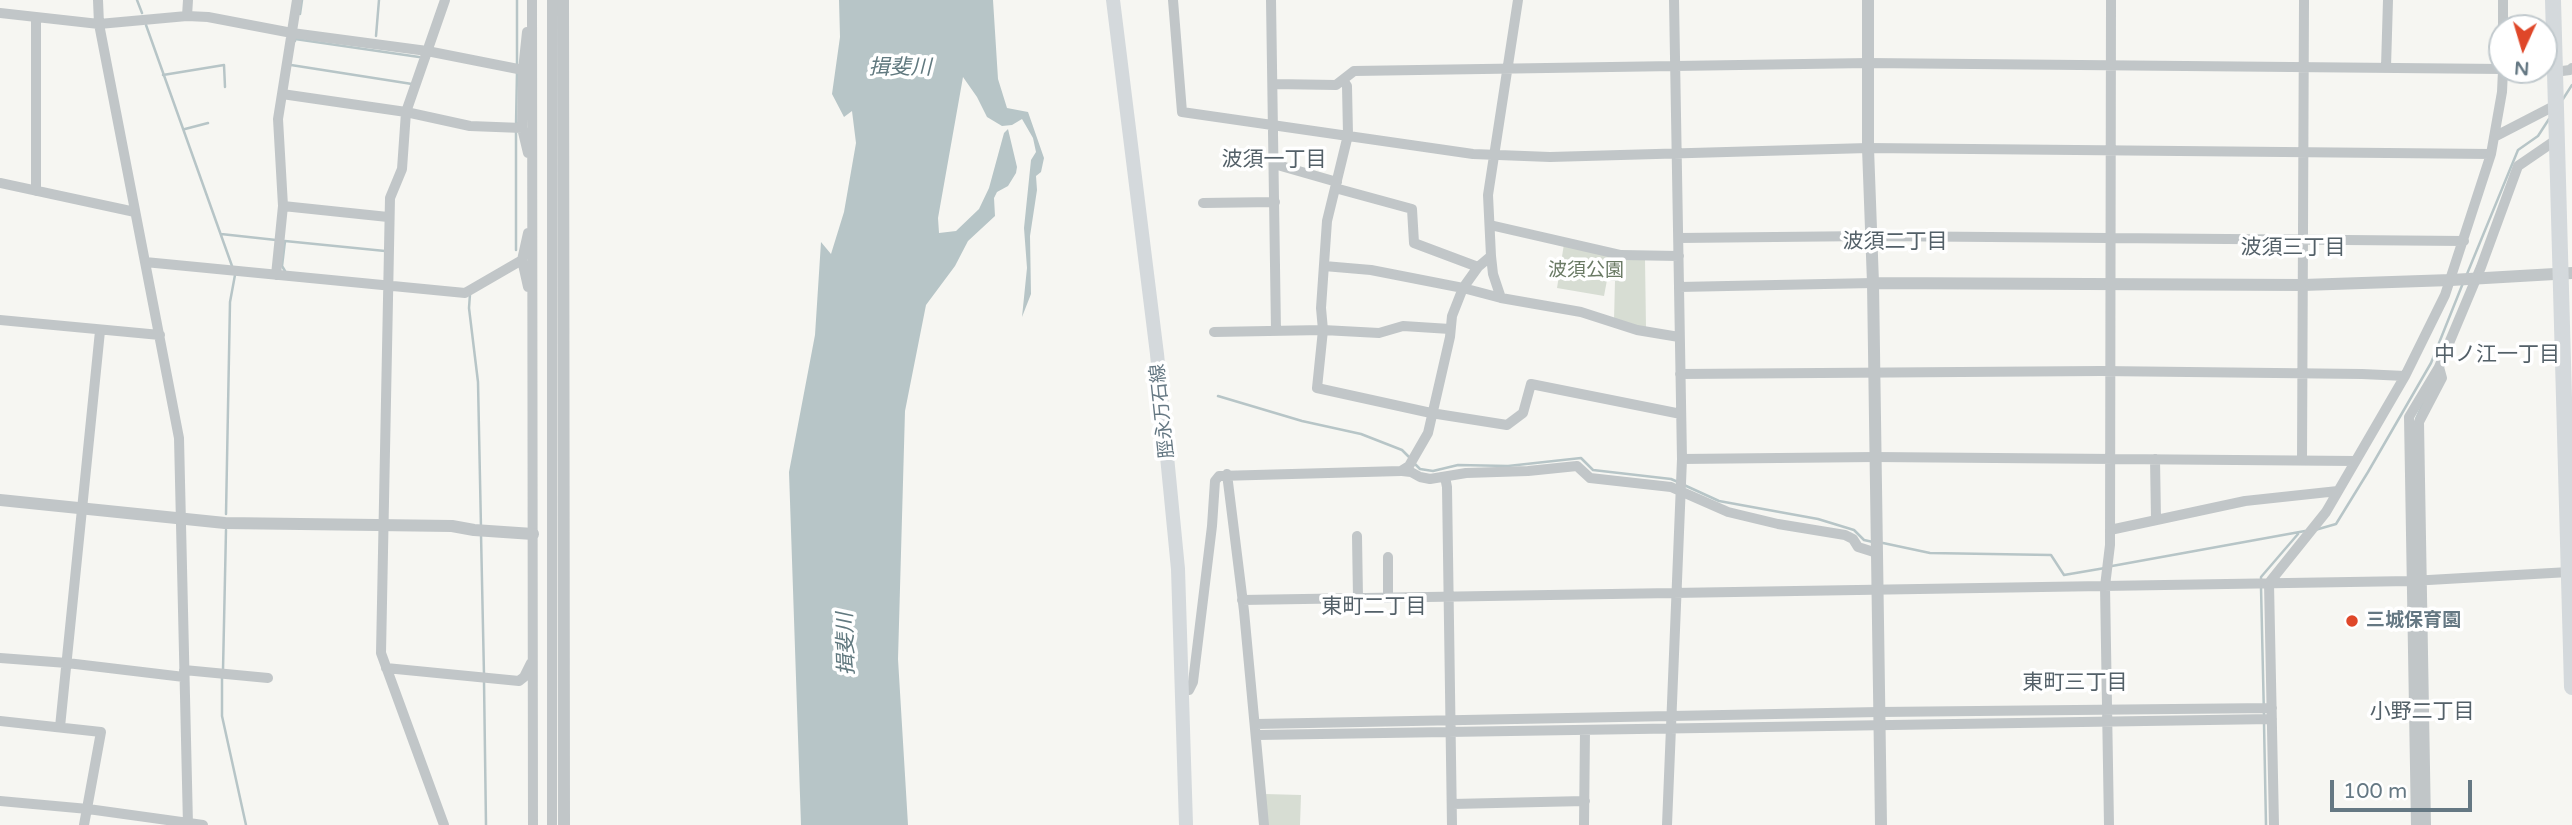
<!DOCTYPE html>
<meta charset="utf-8">
<style>
body{margin:0}
#map{position:relative;width:2572px;height:825px;overflow:hidden;background:#f6f6f2;font-family:"Varela Round",sans-serif}
canvas{display:block}
.north{position:absolute;left:2488px;top:14px;width:70px;height:70px;box-sizing:border-box;background:#fff;border:2px solid #c1c9cd;border-radius:50%;rotate:184deg;font-size:19px;font-weight:700;line-height:28px;text-align:center;color:#657883}
.north::after{content:'';display:block;margin:auto;width:24px;height:32px;background:#df4729;clip-path:polygon(50% 0,100% 100%,50% 72%,0 100%)}
.scale{position:absolute;left:2330px;top:780px;width:142px;height:32px;box-sizing:border-box;border:4px solid #657883;border-top:0;padding-left:9px;font-size:21px;line-height:24px;white-space:nowrap;color:#657883;-webkit-text-stroke:5px #fff;paint-order:stroke}
</style>
<div id="map">
<canvas width="2572" height="825"></canvas>
<div class="north">N</div>
<div class="scale">100 m</div>
</div>
<script>
const g = document.querySelector('canvas').getContext('2d');
g.lineJoin = 'round';
function paint(path, color) {
  g.fillStyle = color;
  g.fill(path, 'evenodd');
}
function toPath(rows) {
  const path = new Path2D();
  for (const r of rows) {
    path.moveTo(r[0], r[1]);
    for (let i = 2; i < r.length; i += 2) path.lineTo(r[i], r[i + 1]);
  }
  return path;
}
function trace(path, color, width, dash) {
  g.strokeStyle = color;
  g.lineWidth = width;
  g.lineCap = dash ? 'butt' : 'round';
  g.setLineDash(dash || []);
  g.stroke(path);
}
function drawText(font, color, halo, rows, align = 'center') {
  g.font = font + ' "Varela Round","Noto Sans JP",sans-serif';
  g.lineWidth = 7;
  g.setLineDash([]);
  g.textBaseline = 'middle';
  g.strokeStyle = halo;
  g.fillStyle = color;
  for (const [text, x, y, turn = 0] of rows) {
    g.save();
    g.translate(x, y);
    g.rotate((+turn || 0) * Math.PI / 180);
    g.textAlign = isNaN(turn) ? turn : align;
    if (halo) g.strokeText(text, 0, 0);
    g.fillText(text, 0, 0);
    g.restore();
  }
}
paint(toPath([
 [1564,244,1645,259,1646,328,1614,320,1615,281,1607,280,1604,296,1557,288],
 [1265,794,1301,795,1300,825,1267,825]
]), '#d7ddd3');
paint(toPath([
 [839,0,993,0,998,79,1007,108,1028,112,1044,158,1041,172,1036,176,1037,190,1030,236,1031,294,1022,317,1027,268,1024,228,1031,160,1036,152,1033,138,1022,119,1012,125,1002,126,987,117,977,97,963,77,938,218,939,233,956,231,979,209,989,188,1004,133,1008,129,1017,167,1016,173,1008,186,997,192,994,198,995,216,968,241,955,266,926,305,905,411,898,659,908,825,801,825,789,472,815,335,821,242,831,254,844,212,856,143,852,111,844,117,832,94,840,37]
]), '#b7c5c7');
trace(toPath([
 [137,0,142,13],
 [517,0,517,65],
 [300,14,302,0],
 [146,25,232,266],
 [376,36,379,0],
 [295,41,295,39,419,57],
 [291,65,412,84],
 [163,75,224,65,225,87],
 [2563,99,2572,85],
 [516,125,517,72],
 [185,129,208,123],
 [221,234,276,240],
 [516,250,516,131],
 [285,271,282,266,285,241,385,251],
 [2467,274,2518,150,2538,136,2549,119],
 [470,294,469,308,478,382,481,528],
 [1218,396,1302,421,1361,434,1402,450,1410,458],
 [2416,419,2426,397],
 [1414,463,1420,469,1433,471,1458,465,1508,466,1581,458,1593,470,1671,479,1678,482],
 [1684,485,1719,501,1818,519,1854,530,1864,540,1873,542],
 [226,514,230,302,235,275],
 [2315,530,2336,524,2368,472,2431,363,2463,283],
 [481,534,484,675],
 [1883,543,1930,553,2051,555,2064,575,2105,568],
 [2112,566,2305,531],
 [2261,580,2261,577,2298,534],
 [2261,587,2264,717],
 [223,670,226,530],
 [222,678,222,716,246,825],
 [484,681,486,825],
 [2264,723,2266,825]
]), '#b7c5c7', 2.5);
trace(toPath([
 [98,0,99,24,179,438,188,825],
 [532,0,533,825],
 [1173,0,1182,112,1473,154,1550,157,1868,148,2491,154],
 [1271,0,1276,331],
 [0,13,99,24,187,16,208,17,292,33,427,51,523,70],
 [187,16,188,0],
 [2503,28,2503,0],
 [2386,67,2388,0],
 [2554,72,2570,70,2572,68],
 [1343,80,1347,86,1348,135,1327,221,1321,308,1323,330,1317,388,1431,413,1507,425,1523,413,1531,384,1681,414],
 [1273,84,1336,85,1354,71,1868,63,2502,69],
 [282,94,406,112,470,126,522,128,528,153],
 [522,128,523,70,527,32],
 [2494,137,2556,105],
 [1274,164,1337,182],
 [0,183,135,212],
 [1335,188,1412,209,1414,243,1478,267],
 [36,191,36,17],
 [1203,203,1275,202],
 [283,206,388,217],
 [1490,225,1621,255,1679,256],
 [1679,238,1871,236,2464,241],
 [1491,256,1493,274,1501,298],
 [145,262,465,293,522,260],
 [1324,266,1371,270,1463,288,1501,298,1581,312,1637,330,1679,337],
 [276,275,283,206,278,119,297,0],
 [528,287,522,260,528,233],
 [1679,287,1873,283],
 [0,320,160,335],
 [1214,332,1323,330,1379,333,1403,326,1450,329],
 [1680,374,2101,371,2362,374,2405,376],
 [1682,459,1875,457,2355,461],
 [2155,459,2156,519],
 [2302,460,2304,0],
 [1402,471,1411,472,1420,477,1430,479,1466,473,1528,471,1577,466,1590,478,1671,487,1728,512,1778,524,1845,535,1853,539,1858,547,1877,553],
 [1227,474,1244,611,1264,825],
 [1445,477,1447,487,1452,825],
 [2110,530,2245,501,2338,491],
 [1357,536,1358,598],
 [1388,598,1388,557],
 [1242,600,2411,581,2569,572],
 [0,658,67,663,184,677],
 [386,668,519,681,524,677,531,663],
 [184,670,268,678],
 [1181,691,1189,690,1193,682,1212,526,1215,481,1219,476,1401,471,1409,466,1428,433,1450,337,1452,316,1463,288,1478,267,1491,256,1488,195,1518,0],
 [0,721,101,732,84,825],
 [1256,724,1879,712,2272,708],
 [60,727,100,331],
 [1257,735,2272,719],
 [0,801,88,809,203,825],
 [1452,804,1585,801],
 [444,825,381,653,390,198,402,169,406,112,445,0],
 [552,825,552,0],
 [1584,825,1585,730],
 [1667,825,1682,459,1674,0],
 [2109,825,2105,586,2110,545,2111,0],
 [2274,825,2269,583,2326,512,2405,376,2445,295,2491,154,2502,92,2503,70],
 [2416,825,2409,417,2439,367],
 [2426,825,2419,422,2442,378,2439,367,2481,267,2518,166,2556,140]
]), '#c1c6c8', 10);
trace(toPath([
 [563,0,564,825],
 [1868,0,1868,148,1873,283,2303,285,2451,280,2572,273],
 [1873,283,1881,825],
 [0,500,225,523,452,526,474,530,533,534]
]), '#c1c6c8', 12);
trace(toPath([
 [1113,0,1157,354,1178,569,1186,825]
]), '#d4d9dc', 14);
trace(toPath([
 [2553,0,2572,687]
]), '#d4d9dc', 16);
for (const [x, y, r, color] of [
 [2352,621,7,"#df4729"]
]) {
  const dot = new Path2D();
  dot.arc(x, y, r, 0, 2 * Math.PI);
  g.fillStyle = color;
  g.fill(dot);
  trace(dot, '#fff', 2.5);
}
drawText('19px', '#6a7a64', '#fff', [
 ["波須公園",1586,271]
]);
drawText('19px', '#657883', '#fff', [
 ["脛永万石線",1163,411,-96]
]);
drawText('bold 19px', '#657883', '#fff', [
 ["三城保育園",2366,621]
], 'left');
drawText('italic 21px', '#61797f', '#fff', [
 ["揖斐川",900,68],
 ["揖斐川",847,644,-92]
]);
drawText('21px', '#536068', '#fff', [
 ["波須一丁目",1274,160],
 ["波須二丁目",1895,242],
 ["波須三丁目",2293,248],
 ["中ノ江一丁目",2497,355],
 ["東町二丁目",1374,607],
 ["東町三丁目",2075,683],
 ["小野二丁目",2422,712]
]);
</script>
